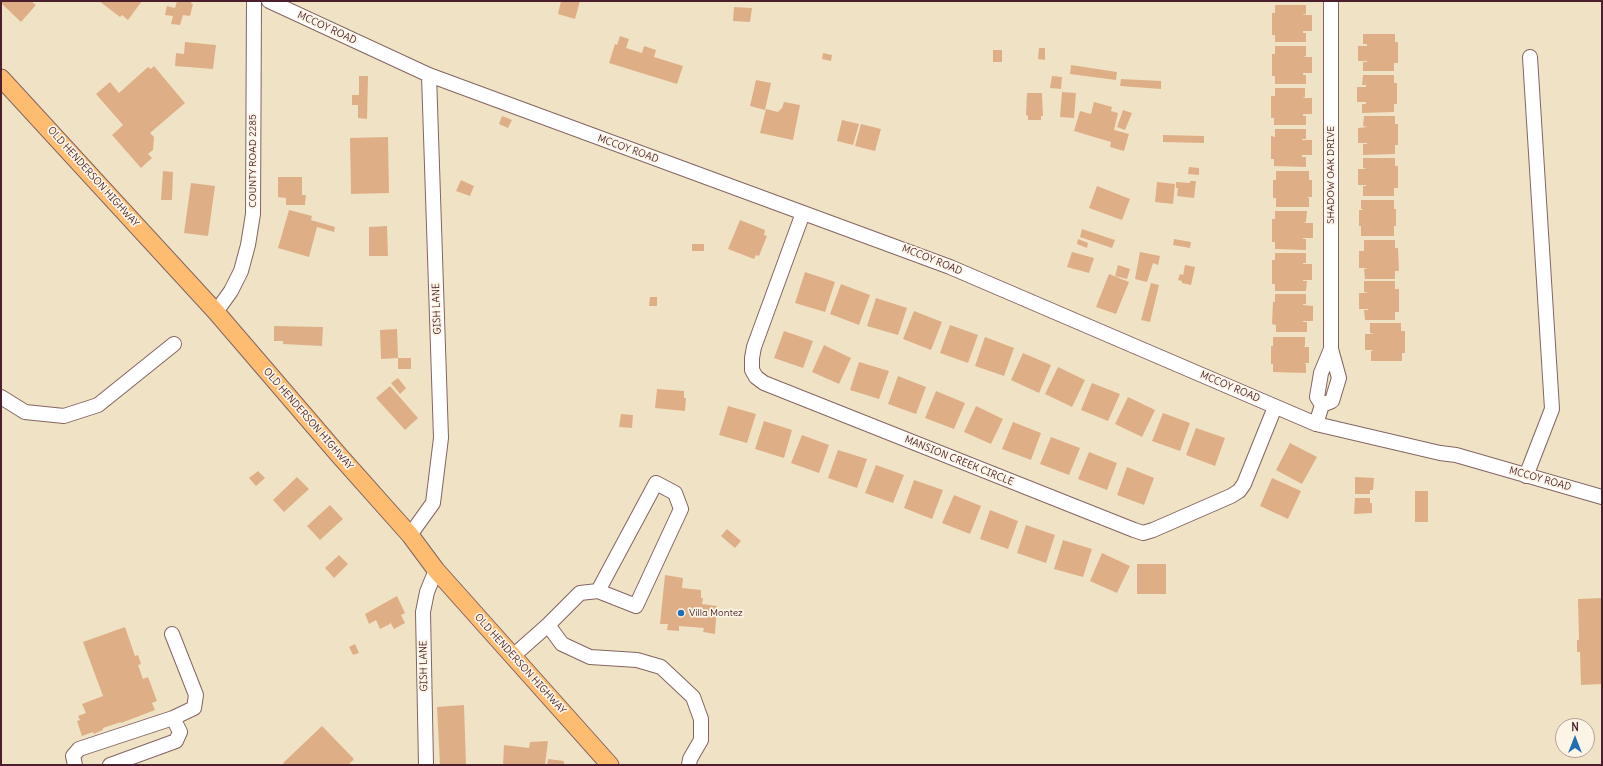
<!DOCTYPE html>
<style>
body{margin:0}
#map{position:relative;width:1603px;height:766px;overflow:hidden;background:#f0e3c5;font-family:Delius,sans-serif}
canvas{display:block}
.frame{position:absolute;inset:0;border:2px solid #4a1f2b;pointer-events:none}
.north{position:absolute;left:1555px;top:718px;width:40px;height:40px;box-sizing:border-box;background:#fcf5e5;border:1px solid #b59f9b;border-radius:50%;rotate:0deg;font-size:11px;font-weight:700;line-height:16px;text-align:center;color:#4a1f2b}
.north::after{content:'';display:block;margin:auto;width:14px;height:18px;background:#1f6fb2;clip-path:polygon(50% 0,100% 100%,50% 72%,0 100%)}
</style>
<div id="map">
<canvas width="1603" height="766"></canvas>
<div class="frame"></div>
<div class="north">N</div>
</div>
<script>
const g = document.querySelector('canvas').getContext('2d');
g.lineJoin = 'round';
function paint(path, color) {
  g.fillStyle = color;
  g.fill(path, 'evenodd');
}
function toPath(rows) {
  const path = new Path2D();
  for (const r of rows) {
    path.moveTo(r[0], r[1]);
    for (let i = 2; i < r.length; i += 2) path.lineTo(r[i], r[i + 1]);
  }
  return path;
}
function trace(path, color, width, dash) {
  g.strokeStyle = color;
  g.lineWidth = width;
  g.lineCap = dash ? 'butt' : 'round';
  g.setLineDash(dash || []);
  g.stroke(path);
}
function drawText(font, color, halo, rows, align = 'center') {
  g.font = font + ' Delius,sans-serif';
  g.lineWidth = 3.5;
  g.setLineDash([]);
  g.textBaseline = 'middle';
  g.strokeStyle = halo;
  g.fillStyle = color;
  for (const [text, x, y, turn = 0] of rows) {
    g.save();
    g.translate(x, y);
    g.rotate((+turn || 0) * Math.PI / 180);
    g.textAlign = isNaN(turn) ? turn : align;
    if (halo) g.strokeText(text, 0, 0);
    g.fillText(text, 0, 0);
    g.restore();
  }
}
paint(toPath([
 [1,1,31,1,36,5,21,22,1,3],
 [99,1,142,1,128,20,122,15,120,17],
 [177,1,192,1,191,4,193,4,190,16,183,15,180,25,171,24,173,16,165,15,167,6,175,8],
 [561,1,580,1,575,19,558,14],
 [1275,5,1306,5,1306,14,1302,15,1312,15,1312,31,1303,31,1303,33,1306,33,1306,42,1275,42,1275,35,1272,35,1272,13,1275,13],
 [734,7,752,8,750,22,733,21],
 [1363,34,1395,34,1395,42,1398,42,1398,63,1394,63,1394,71,1363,71,1363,62,1367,62,1367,61,1358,61,1358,46,1367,46,1367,44,1363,44],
 [620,36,629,39,626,48,642,53,644,46,656,50,654,57,683,66,677,84,609,63,615,44,617,45],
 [185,42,216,45,213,69,175,66,176,53,184,54],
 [1275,46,1306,46,1306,56,1303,57,1312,57,1312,73,1303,73,1303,75,1306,75,1306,84,1275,84,1275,76,1272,76,1272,54,1275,54],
 [1039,48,1045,48,1045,60,1038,59],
 [993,50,1002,50,1002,62,993,62],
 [823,53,832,55,831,61,822,59],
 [1071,65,1117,72,1116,80,1070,74],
 [154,66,185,103,150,133,154,137,153,150,148,154,152,158,141,168,112,135,123,125,96,94,110,82,119,93,148,67,151,69],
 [1363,75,1394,75,1394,83,1397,83,1397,104,1394,104,1394,112,1362,113,1362,104,1366,104,1366,102,1357,102,1357,87,1366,87,1366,85,1362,85],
 [359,76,368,76,367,119,358,118,358,105,352,105,352,95,359,95],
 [1052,76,1062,77,1061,89,1050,88],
 [1121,79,1161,81,1161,89,1120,86],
 [756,80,771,83,765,110,750,106],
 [1275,88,1305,88,1305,97,1302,98,1312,98,1312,114,1303,114,1303,116,1306,116,1306,125,1274,125,1274,118,1271,118,1271,96,1275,96],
 [1062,92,1076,93,1074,118,1060,117],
 [1027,93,1042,93,1043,116,1041,116,1041,120,1028,120,1028,116,1026,115],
 [784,102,800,105,793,140,760,133,766,109,778,112,782,108],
 [1094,102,1112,107,1111,111,1118,113,1114,130,1129,134,1124,151,1110,147,1111,142,1074,131,1080,111,1091,114],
 [1123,110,1132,113,1125,130,1117,127],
 [502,116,512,120,508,128,499,124],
 [1364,116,1395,116,1395,124,1398,124,1398,145,1395,145,1395,154,1363,155,1363,144,1367,144,1367,143,1358,143,1358,128,1367,127,1363,126],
 [842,120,859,124,853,145,837,141],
 [861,124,881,129,875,151,855,146],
 [1275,129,1306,129,1306,139,1302,139,1302,140,1312,140,1312,155,1302,155,1302,157,1306,157,1306,167,1274,166,1274,159,1271,159,1271,136,1275,137],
 [1163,135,1204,136,1204,143,1163,142],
 [388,137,389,193,351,194,350,138],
 [1363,158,1395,158,1395,166,1398,166,1398,188,1394,188,1394,196,1363,196,1363,186,1366,186,1366,185,1358,185,1358,169,1367,169,1363,168],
 [1189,167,1199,168,1199,175,1188,174],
 [163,171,173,172,172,200,161,200],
 [1276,171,1309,171,1309,180,1312,180,1312,197,1307,197,1309,198,1309,207,1276,207,1276,198,1273,198,1273,180,1276,180],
 [278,177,302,177,302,195,306,195,305,205,286,205,286,198,278,197],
 [461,180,474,186,470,196,456,191],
 [1190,181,1196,181,1195,190,1186,189,1195,190,1194,198,1177,196,1178,188,1176,188,1176,182,1190,183],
 [1157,182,1175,184,1173,204,1155,202],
 [191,183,215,186,208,236,184,233],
 [1097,186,1130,199,1122,220,1089,208],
 [1361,200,1394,200,1394,209,1396,209,1396,226,1394,226,1394,236,1361,236,1361,226,1359,226,1359,210,1364,210,1361,209],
 [289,210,312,216,311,220,335,227,334,232,317,227,309,257,278,248],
 [1275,211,1307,211,1306,222,1303,223,1313,223,1313,238,1303,238,1303,239,1306,239,1306,250,1275,249,1275,242,1272,242,1272,219,1275,219],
 [740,220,765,230,764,235,767,236,759,256,756,255,754,259,728,249],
 [387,226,388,256,369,256,369,227],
 [1082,229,1115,240,1112,248,1080,237],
 [1078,239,1088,243,1087,248,1077,244],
 [1174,239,1191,242,1190,248,1173,245],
 [1364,240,1395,240,1395,248,1398,248,1399,271,1395,271,1395,279,1365,279,1364,269,1368,268,1359,268,1359,251,1368,251,1364,251],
 [692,244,704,244,704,251,692,251],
 [1072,252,1094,258,1089,273,1067,267],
 [1140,252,1160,256,1158,265,1153,263,1147,282,1135,279],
 [1275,253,1306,253,1306,263,1303,263,1303,264,1312,264,1312,280,1303,280,1303,281,1307,281,1306,291,1275,291,1275,284,1272,284,1272,260,1275,260],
 [1118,265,1130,269,1127,279,1115,276],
 [1185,265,1195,267,1191,285,1182,283,1182,281,1178,280,1180,274,1183,275],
 [805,272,835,282,825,312,795,303],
 [1109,274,1129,282,1116,314,1096,307],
 [1364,281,1395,281,1395,289,1399,289,1399,312,1395,312,1395,320,1365,320,1364,310,1368,310,1368,309,1359,309,1359,293,1368,293,1364,292],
 [1151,283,1159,285,1150,322,1141,320],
 [841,284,870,295,859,325,830,314],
 [1275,294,1306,294,1306,304,1303,304,1303,305,1313,306,1313,321,1303,321,1303,322,1307,322,1307,332,1276,332,1276,325,1272,324,1273,302,1275,302],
 [650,297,657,297,657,306,649,306],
 [876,298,907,308,898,335,867,326],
 [914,311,942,322,931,350,903,339],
 [1370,323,1401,323,1401,331,1405,331,1405,353,1402,353,1402,361,1371,361,1371,351,1374,350,1365,350,1365,334,1374,334,1370,333],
 [950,325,978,335,968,363,940,353],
 [274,326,323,327,322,346,283,344,283,341,274,341],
 [397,329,398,358,411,358,411,369,398,369,398,358,381,359,380,330],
 [784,331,813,341,803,368,774,358],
 [985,337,1014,348,1004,376,975,366],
 [1273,337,1305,337,1305,346,1303,347,1309,347,1309,363,1304,363,1306,364,1306,373,1273,372,1273,364,1271,364,1271,346,1273,346],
 [824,345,851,358,839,384,812,372],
 [1023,353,1051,365,1039,393,1011,380],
 [859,362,889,371,879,399,850,390],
 [1058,367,1085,380,1072,407,1045,394],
 [898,376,926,387,916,414,888,404],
 [398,378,406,388,400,394,391,383],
 [1092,383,1120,394,1108,421,1081,410],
 [390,386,418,418,405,430,376,398],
 [657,389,684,391,684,398,686,398,685,411,655,408],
 [936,391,965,403,954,429,925,418],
 [1128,397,1155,410,1142,437,1115,424],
 [728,406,756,414,747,443,719,435],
 [976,406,1003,419,991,444,964,432],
 [1163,413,1190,423,1180,451,1152,441],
 [621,414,633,415,632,428,619,427],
 [764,421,792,430,784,458,755,449],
 [1013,422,1041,433,1031,460,1002,449],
 [1196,428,1225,438,1215,466,1186,455],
 [802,435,829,445,819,473,791,463],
 [1051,437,1080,448,1069,475,1040,464],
 [1290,443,1317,457,1302,484,1276,470],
 [838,450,867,459,857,488,828,478],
 [1089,452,1117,463,1107,490,1078,479],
 [876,465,904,475,893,503,865,493],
 [1127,467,1154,478,1144,505,1117,495],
 [258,471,265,478,256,486,249,478],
 [297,477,309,489,284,512,273,500],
 [1355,477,1374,478,1373,490,1370,490,1370,494,1355,494],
 [1272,478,1301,491,1288,519,1260,506],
 [914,480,943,490,932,519,904,508],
 [1415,491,1428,491,1428,522,1415,522],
 [954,495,981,506,970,534,942,523],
 [1355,498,1370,498,1370,503,1372,503,1372,513,1354,514],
 [330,505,343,519,320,540,307,526],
 [990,510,1018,521,1008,549,980,539],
 [1026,525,1055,535,1046,563,1017,553],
 [727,529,741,541,735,548,721,536],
 [1063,540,1092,549,1083,577,1054,569],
 [1102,553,1130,566,1117,593,1090,581],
 [339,555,348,564,334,578,325,568],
 [1137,564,1166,564,1166,594,1137,594],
 [665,575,683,578,682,588,701,590,701,598,703,598,702,604,717,606,715,634,703,632,704,628,679,626,679,631,667,630,668,624,660,624],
 [397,596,405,613,401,615,405,623,394,629,390,622,390,624,380,629,376,620,369,624,365,614],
 [1602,598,1602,684,1581,685,1580,652,1577,652,1577,640,1579,640,1578,599],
 [125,627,135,656,138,655,141,664,138,665,143,679,148,677,157,701,152,703,155,710,121,723,121,722,103,728,103,730,94,734,93,732,82,736,77,721,80,720,78,716,86,713,82,704,103,696,83,642],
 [355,644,359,653,353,655,349,647],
 [464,705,466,765,440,765,437,707],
 [322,726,354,759,348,765,285,765,283,763],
 [548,741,545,765,503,765,504,745,529,748,530,742],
 [548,759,564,761,564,765,547,765]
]), '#deaf86');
const minor = toPath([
 [269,1,429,75,950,267,1316,424,1440,453,1456,455,1602,497],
 [803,213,754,347,752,358,752,370,756,377,764,383,1134,530,1143,533,1153,530,1231,496,1239,491,1244,484,1275,407],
 [216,312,231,291,241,271,248,245,253,214,254,1],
 [1,397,25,412,64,416,98,405,174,344],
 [1322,405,1317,397,1321,373,1331,349],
 [1316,424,1322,405,1332,401,1339,378,1331,349,1331,1],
 [1526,476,1552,409,1530,57],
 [410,535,433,503,441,438,429,75],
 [548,625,562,644,590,657,637,660,661,667,693,697,701,719,701,740,690,759,689,765],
 [172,634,196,695,194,708,173,718],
 [513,656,548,625,580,593,598,591,636,606,681,509,675,493,656,483,598,591],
 [75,765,73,756,79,749,173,718,180,732,176,741,110,765],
 [426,765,423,612,427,592,436,570]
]);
const major = toPath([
 [1,78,216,312,337,453,410,535,436,570,610,765]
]);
trace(minor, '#846461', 16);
trace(major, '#846461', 19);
trace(minor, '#fff', 14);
trace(major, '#fdbc70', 17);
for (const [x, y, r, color] of [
 [681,613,4,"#1f6fb2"]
]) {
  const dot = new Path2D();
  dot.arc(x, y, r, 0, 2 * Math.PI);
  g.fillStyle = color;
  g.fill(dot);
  trace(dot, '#fcf5e5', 1.5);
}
drawText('10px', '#4a1f2b', '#fcf5e5', [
 ["MCCOY ROAD",327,28,25],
 ["MCCOY ROAD",628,149,20],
 ["COUNTY ROAD 2285",253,161,-90],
 ["SHADOW OAK DRIVE",1331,175,-90],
 ["OLD HENDERSON HIGHWAY",93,177,48],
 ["MCCOY ROAD",932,260,22],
 ["GISH LANE",437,309,-92],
 ["MCCOY ROAD",1230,387,23],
 ["OLD HENDERSON HIGHWAY",308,419,49],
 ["MANSION CREEK CIRCLE",959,461,22],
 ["MCCOY ROAD",1540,479,16],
 ["OLD HENDERSON HIGHWAY",520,664,48],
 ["GISH LANE",424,666,-91]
]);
drawText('10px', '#4a1f2b', '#fcf5e5', [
 ["Villa Montez",689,613]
], 'left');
</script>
